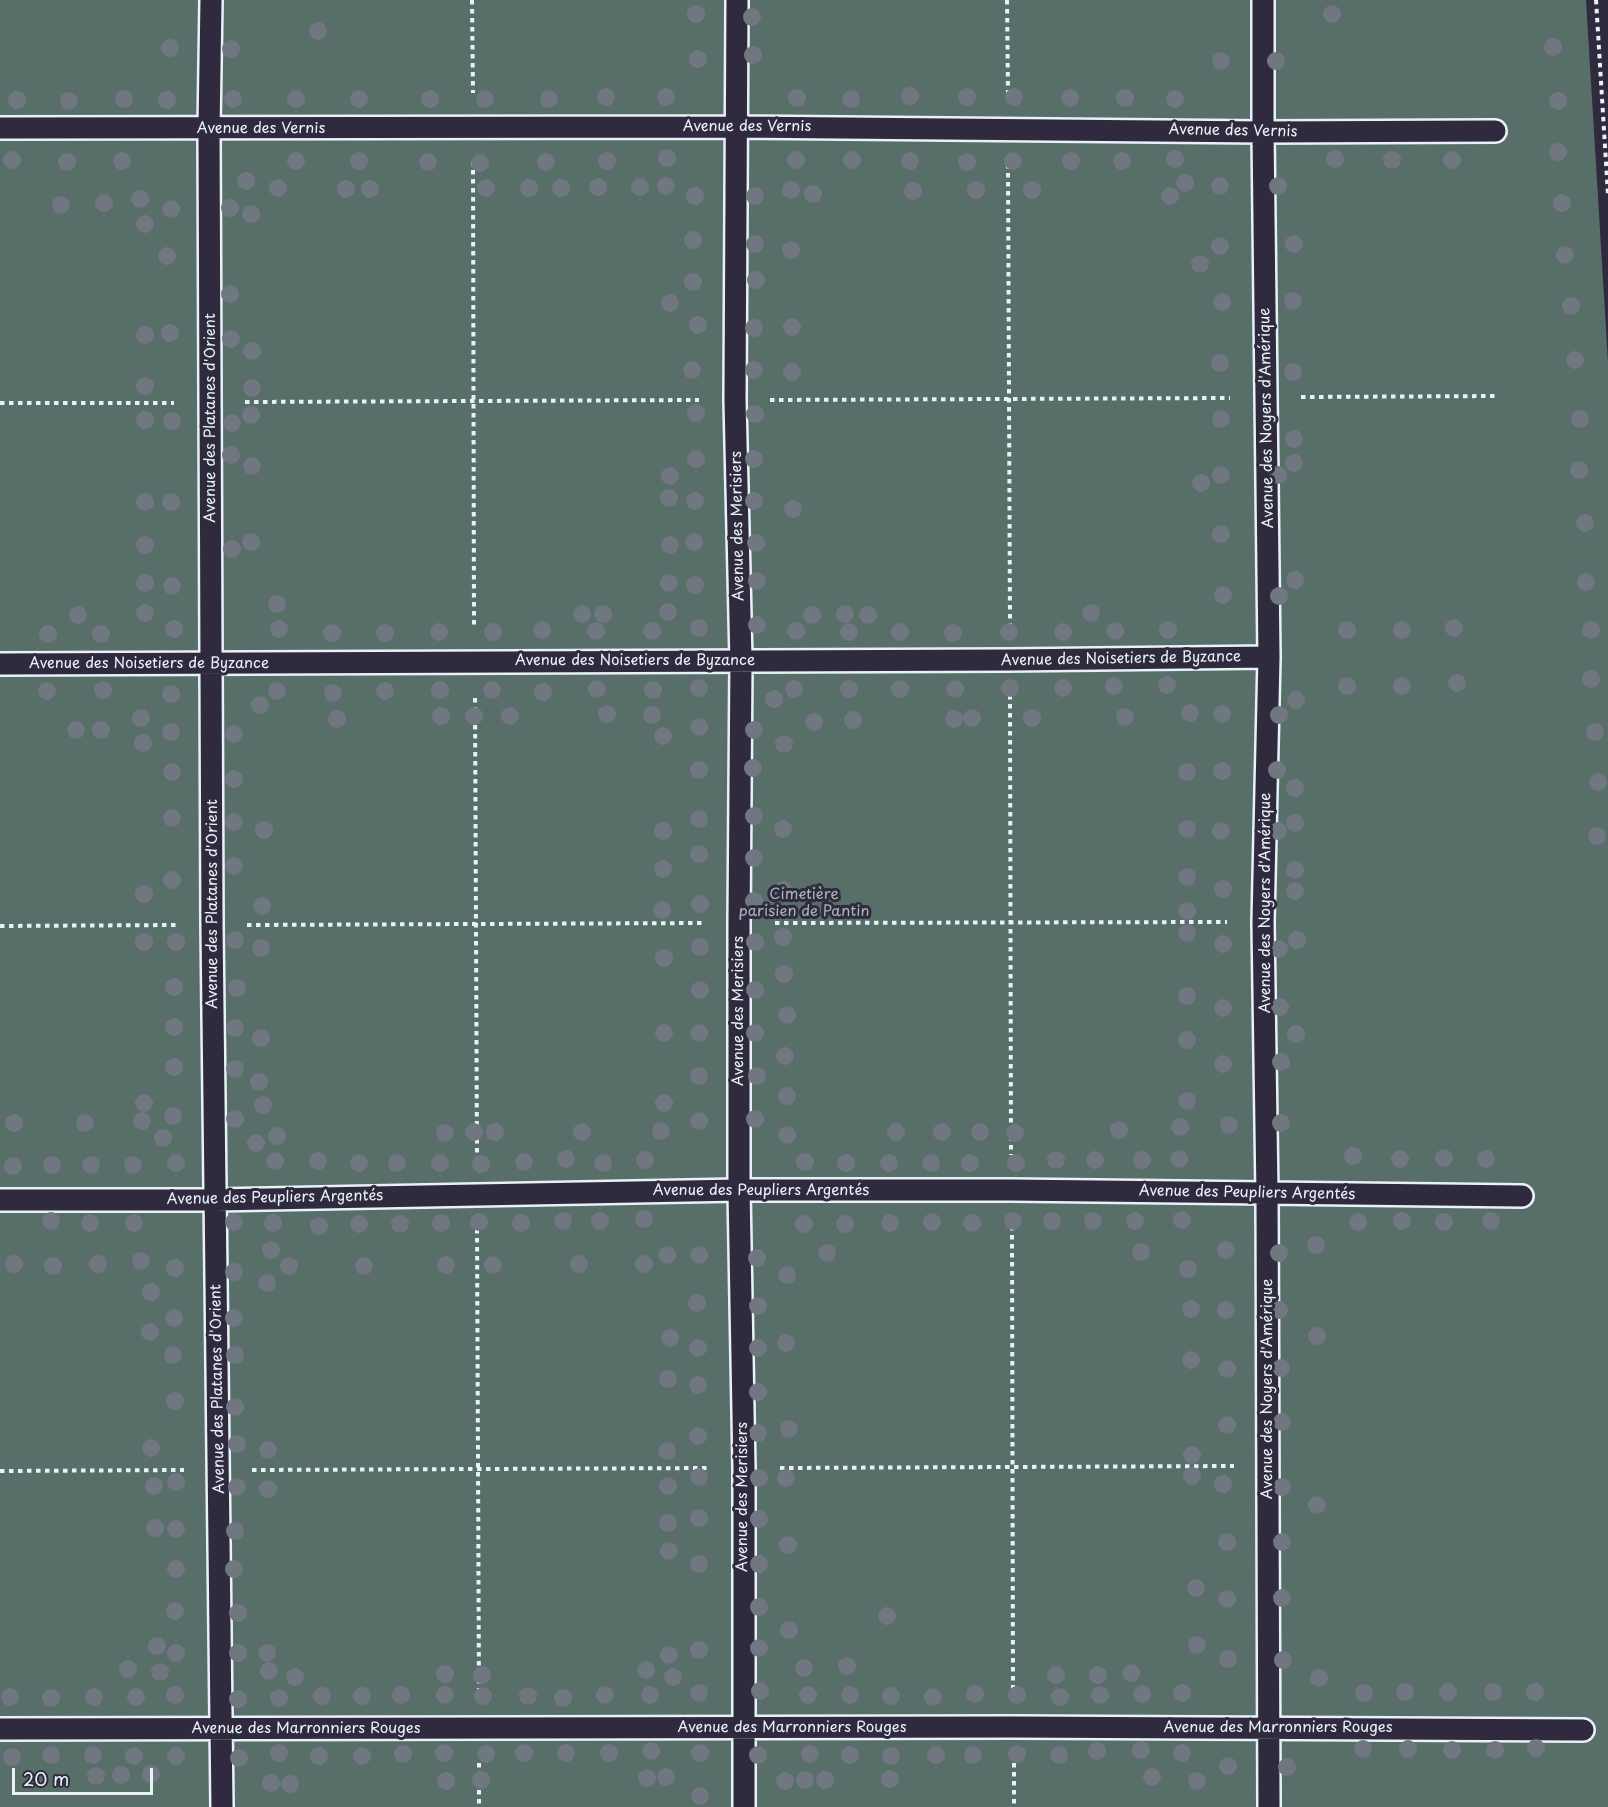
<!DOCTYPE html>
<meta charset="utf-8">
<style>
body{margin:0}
#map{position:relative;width:1608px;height:1807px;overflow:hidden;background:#2f2a3d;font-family:"Playpen Sans",sans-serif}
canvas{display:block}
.scale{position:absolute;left:12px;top:1768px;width:141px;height:27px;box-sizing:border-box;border:3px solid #e8f1f8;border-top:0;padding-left:8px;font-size:18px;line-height:21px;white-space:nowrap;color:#e8f1f8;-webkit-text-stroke:4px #2f2a3d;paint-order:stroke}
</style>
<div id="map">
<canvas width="1608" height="1807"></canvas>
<div class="scale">20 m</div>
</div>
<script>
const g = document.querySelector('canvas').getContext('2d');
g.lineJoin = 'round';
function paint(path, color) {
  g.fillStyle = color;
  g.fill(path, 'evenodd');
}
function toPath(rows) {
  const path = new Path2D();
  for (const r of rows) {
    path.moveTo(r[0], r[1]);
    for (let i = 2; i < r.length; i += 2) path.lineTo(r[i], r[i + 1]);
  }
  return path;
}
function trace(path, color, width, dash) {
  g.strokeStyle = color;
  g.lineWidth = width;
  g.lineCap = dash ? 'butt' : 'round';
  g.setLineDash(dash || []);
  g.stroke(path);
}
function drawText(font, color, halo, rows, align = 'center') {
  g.font = font + ' "Playpen Sans",sans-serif';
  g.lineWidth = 6;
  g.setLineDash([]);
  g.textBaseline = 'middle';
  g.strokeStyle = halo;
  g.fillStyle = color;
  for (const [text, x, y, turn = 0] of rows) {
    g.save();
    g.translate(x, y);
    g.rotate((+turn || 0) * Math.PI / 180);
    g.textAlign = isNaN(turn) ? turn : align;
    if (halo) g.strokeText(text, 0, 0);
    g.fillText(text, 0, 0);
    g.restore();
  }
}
paint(toPath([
 [0,0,1586,0,1608,362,1608,1807,0,1807]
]), '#586e68');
const lane = toPath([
 [211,0,209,129,212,925,222,1807],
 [737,0,735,400,741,661,739,923,739,1190,744,1468,744,1807],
 [1263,0,1263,132,1269,657,1263,922,1267,1193,1269,1807],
 [0,128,737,127,1263,132,1495,131],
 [0,664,1010,660,1269,657],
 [0,1200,215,1200,739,1190,1011,1190,1522,1196],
 [0,1729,1013,1727,1583,1730]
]);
trace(lane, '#e8f1f8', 26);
trace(toPath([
 [472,0,473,93],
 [1007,0,1008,93],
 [1596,0,1608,195],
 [473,161,474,627],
 [1008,164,1010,624],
 [1301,397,1498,396],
 [770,400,1230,398],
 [245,402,699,400],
 [0,403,174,403],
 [1010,695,1011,1155],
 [475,698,477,1161],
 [775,923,1227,922],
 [247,925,705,923],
 [0,926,177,925],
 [1012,1226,1013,1692],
 [477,1229,479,1692],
 [780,1468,1234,1466],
 [252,1470,709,1468],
 [0,1471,184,1470],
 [479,1763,479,1807],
 [1014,1763,1014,1807]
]), '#e8f1f8', 4, [4.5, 4.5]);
trace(lane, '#2f2a3d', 21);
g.fillStyle = '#717780';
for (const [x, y] of [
 [696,14],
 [1332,14],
 [752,17],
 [318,31],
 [1553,47],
 [170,48],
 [231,49],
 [753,55],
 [698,59],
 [1221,61],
 [1276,61],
 [910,96],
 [606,97],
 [666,97],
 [967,97],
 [1014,97],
 [797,98],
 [1070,98],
 [1125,98],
 [124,99],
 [233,99],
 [296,99],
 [359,99],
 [430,99],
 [485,99],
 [549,99],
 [851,99],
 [1175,99],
 [17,100],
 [167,100],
 [69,101],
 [1558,101],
 [1558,152],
 [667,158],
 [1175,159],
 [1335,159],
 [12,160],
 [796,160],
 [852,160],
 [1392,160],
 [1452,160],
 [122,161],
 [296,161],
 [359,161],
 [607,161],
 [910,161],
 [1013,161],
 [1071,161],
 [1122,161],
 [67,162],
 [428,162],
 [546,162],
 [967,162],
 [480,163],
 [246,181],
 [1185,183],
 [666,186],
 [1220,186],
 [1278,186],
 [598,187],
 [640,187],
 [278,188],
 [486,188],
 [529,188],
 [561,188],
 [346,189],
 [370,189],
 [791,190],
 [976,190],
 [1032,190],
 [913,191],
 [813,194],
 [695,196],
 [755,196],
 [1170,196],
 [140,199],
 [104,203],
 [1562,203],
 [61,205],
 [230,208],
 [171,209],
 [251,214],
 [145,224],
 [693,240],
 [755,244],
 [1294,244],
 [1220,246],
 [791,250],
 [1565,255],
 [167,256],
 [1200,264],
 [756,280],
 [693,282],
 [230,294],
 [1293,301],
 [1222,302],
 [670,303],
 [1571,306],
 [698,325],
 [792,327],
 [754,328],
 [170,333],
 [145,335],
 [231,339],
 [252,351],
 [1575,360],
 [1220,363],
 [692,370],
 [754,370],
 [792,372],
 [1293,372],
 [145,386],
 [252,388],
 [696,413],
 [755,414],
 [251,415],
 [1221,419],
 [1580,419],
 [145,420],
 [172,421],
 [232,423],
 [1294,439],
 [231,455],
 [696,459],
 [754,459],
 [1294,463],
 [252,466],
 [1579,470],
 [1221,475],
 [1278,475],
 [670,476],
 [1201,483],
 [669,498],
 [695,501],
 [754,501],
 [145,502],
 [171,502],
 [793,509],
 [1585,523],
 [1221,534],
 [251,542],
 [694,542],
 [756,543],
 [145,545],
 [670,545],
 [232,549],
 [1295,580],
 [757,581],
 [1586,582],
 [145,583],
 [669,583],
 [695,585],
 [172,586],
 [1223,595],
 [1279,596],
 [277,604],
 [668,612],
 [145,613],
 [1091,613],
 [582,614],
 [603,614],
 [845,614],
 [78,615],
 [812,615],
 [868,615],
 [757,625],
 [699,628],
 [1454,628],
 [174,629],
 [279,629],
 [542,630],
 [1168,630],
 [1347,630],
 [1402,630],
 [1591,630],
 [596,631],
 [652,631],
 [796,631],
 [1115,631],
 [439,632],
 [493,632],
 [849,632],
 [900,632],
 [1009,632],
 [1063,632],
 [332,633],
 [385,633],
 [953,633],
 [48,634],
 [101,634],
 [1591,679],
 [1457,683],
 [1167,685],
 [1114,686],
 [1347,686],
 [1402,686],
 [699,688],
 [1010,688],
 [1063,688],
 [597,689],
 [794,689],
 [849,689],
 [900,689],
 [955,689],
 [103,690],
 [440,690],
 [492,690],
 [653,690],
 [47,691],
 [277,691],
 [385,691],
 [543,692],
 [333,693],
 [171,694],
 [774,699],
 [1296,700],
 [260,705],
 [1190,713],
 [607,714],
 [1222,714],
 [652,715],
 [1279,715],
 [441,716],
 [474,716],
 [510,716],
 [1125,717],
 [141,718],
 [972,718],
 [1032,718],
 [337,719],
 [954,719],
 [853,720],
 [814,722],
 [699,727],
 [76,730],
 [101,730],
 [754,730],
 [171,732],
 [1595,732],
 [234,734],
 [663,736],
 [143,743],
 [784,744],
 [753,768],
 [699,770],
 [1277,770],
 [1222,771],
 [172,772],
 [1187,772],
 [234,779],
 [1598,782],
 [1295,788],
 [754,816],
 [172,818],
 [699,819],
 [234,822],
 [1295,823],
 [783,829],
 [1187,829],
 [264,830],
 [663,831],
 [1221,831],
 [1278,831],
 [1597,836],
 [699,854],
 [754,858],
 [234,866],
 [663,869],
 [1295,870],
 [1187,877],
 [172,880],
 [1223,889],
 [783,890],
 [1295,891],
 [144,894],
 [754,901],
 [700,904],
 [262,906],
 [662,910],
 [1187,911],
 [1187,933],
 [783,937],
 [235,940],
 [1297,940],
 [144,942],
 [176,942],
 [755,942],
 [1223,944],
 [700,947],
 [261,948],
 [1279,949],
 [664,958],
 [784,974],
 [174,987],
 [237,988],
 [700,990],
 [755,990],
 [1187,996],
 [1280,1007],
 [1223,1008],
 [787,1015],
 [174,1027],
 [235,1028],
 [664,1033],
 [699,1033],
 [755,1033],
 [1296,1034],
 [261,1038],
 [1187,1040],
 [785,1056],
 [1281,1062],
 [1223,1064],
 [174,1067],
 [235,1069],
 [699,1076],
 [757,1076],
 [259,1082],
 [787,1096],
 [1187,1101],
 [144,1103],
 [664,1103],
 [263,1105],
 [173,1116],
 [235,1119],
 [755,1119],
 [142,1121],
 [699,1121],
 [14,1123],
 [85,1123],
 [1281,1123],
 [1229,1125],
 [1180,1127],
 [1119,1130],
 [661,1131],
 [474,1132],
 [495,1132],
 [582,1132],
 [896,1132],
 [942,1132],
 [980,1132],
 [445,1133],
 [1015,1133],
 [787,1135],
 [277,1136],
 [163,1138],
 [256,1143],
 [1353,1156],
 [1444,1158],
 [566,1159],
 [1179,1159],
 [1400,1159],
 [1486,1159],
 [645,1160],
 [1056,1160],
 [1095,1160],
 [1142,1160],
 [275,1161],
 [318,1161],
 [524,1162],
 [805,1162],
 [176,1163],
 [359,1163],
 [397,1163],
 [440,1163],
 [603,1163],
 [846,1163],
 [889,1163],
 [931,1163],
 [970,1163],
 [1016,1163],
 [481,1164],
 [52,1165],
 [91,1165],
 [133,1165],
 [13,1166],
 [644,1219],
 [1182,1220],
 [51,1221],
 [563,1221],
 [600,1221],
 [1013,1221],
 [1052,1221],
 [1093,1221],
 [1135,1221],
 [1402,1221],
 [1491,1221],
 [234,1222],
 [479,1222],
 [932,1222],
 [1358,1222],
 [1444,1222],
 [90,1223],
 [134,1223],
 [273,1223],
 [441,1223],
 [521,1223],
 [890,1223],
 [972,1223],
 [359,1224],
 [400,1224],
 [804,1224],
 [845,1224],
 [319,1226],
 [1316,1245],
 [271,1250],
 [1226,1250],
 [1141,1252],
 [827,1253],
 [1279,1253],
 [667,1255],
 [699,1255],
 [757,1258],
 [141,1261],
 [14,1264],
 [98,1264],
 [579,1264],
 [644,1264],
 [446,1265],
 [493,1265],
 [53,1266],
 [289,1266],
 [364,1266],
 [175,1268],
 [1188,1269],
 [234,1272],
 [787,1275],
 [267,1283],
 [151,1292],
 [697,1303],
 [758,1306],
 [1191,1309],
 [1226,1310],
 [1279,1310],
 [174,1318],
 [234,1318],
 [150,1332],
 [1317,1336],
 [670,1338],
 [786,1343],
 [698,1348],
 [758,1348],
 [173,1355],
 [235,1355],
 [1191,1360],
 [1281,1368],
 [1227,1369],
 [668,1379],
 [698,1385],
 [758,1392],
 [175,1401],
 [235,1407],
 [1282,1422],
 [1227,1425],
 [789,1429],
 [758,1433],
 [698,1436],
 [237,1444],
 [151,1448],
 [268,1450],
 [667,1451],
 [1192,1455],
 [1192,1476],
 [699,1477],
 [759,1478],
 [786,1478],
 [176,1482],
 [1223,1484],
 [154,1486],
 [668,1486],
 [237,1487],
 [1282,1487],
 [268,1489],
 [1317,1505],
 [699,1518],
 [759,1519],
 [668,1523],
 [155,1528],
 [176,1529],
 [235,1531],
 [1227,1542],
 [1282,1542],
 [788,1545],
 [669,1551],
 [699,1564],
 [759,1564],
 [176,1569],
 [234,1569],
 [1196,1588],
 [1282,1598],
 [1227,1599],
 [759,1607],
 [175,1611],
 [238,1613],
 [887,1616],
 [789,1630],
 [1197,1645],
 [157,1646],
 [759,1648],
 [699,1650],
 [176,1653],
 [238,1653],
 [267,1653],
 [669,1655],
 [1228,1659],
 [1283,1660],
 [847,1666],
 [804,1668],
 [128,1669],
 [646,1670],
 [269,1671],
 [160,1672],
 [1131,1673],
 [445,1674],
 [482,1675],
 [1056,1675],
 [1098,1675],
 [295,1677],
 [673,1677],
 [1319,1678],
 [760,1691],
 [1405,1692],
 [1448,1692],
 [1493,1692],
 [1535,1692],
 [699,1693],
 [1182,1693],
 [1364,1693],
 [975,1694],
 [1142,1694],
 [175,1695],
 [401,1695],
 [445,1695],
 [605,1695],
 [650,1695],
 [808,1695],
 [850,1695],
 [1017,1695],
 [1100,1695],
 [322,1696],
 [362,1696],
 [483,1696],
 [528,1696],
 [891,1696],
 [10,1697],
 [94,1697],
 [136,1697],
 [933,1697],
 [1060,1697],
 [51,1698],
 [279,1698],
 [563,1698],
 [238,1699],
 [1536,1748],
 [1363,1749],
 [1408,1749],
 [1141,1750],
 [1452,1750],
 [1495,1750],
 [651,1751],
 [1097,1751],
 [279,1753],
 [444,1753],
 [524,1753],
 [566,1753],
 [609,1753],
 [700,1753],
 [1182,1753],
 [403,1754],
 [486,1754],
 [810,1754],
 [1017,1754],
 [51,1755],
 [93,1755],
 [758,1755],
 [850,1755],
 [936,1755],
 [973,1755],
 [1059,1755],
 [134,1756],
 [176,1756],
 [319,1756],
 [362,1756],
 [891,1756],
 [12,1757],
 [239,1758],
 [1228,1766],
 [1287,1767],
 [151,1774],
 [121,1775],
 [96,1776],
 [666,1777],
 [1152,1777],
 [647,1778],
 [890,1779],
 [481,1780],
 [805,1780],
 [825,1780],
 [446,1781],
 [785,1781],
 [1197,1781],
 [271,1783],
 [290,1784],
 [700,1796]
]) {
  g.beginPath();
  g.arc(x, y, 9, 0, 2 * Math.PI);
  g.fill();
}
drawText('15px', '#e8f1f8', '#2f2a3d', [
 ["Avenue des Vernis",747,127],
 ["Avenue des Vernis",261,129],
 ["Avenue des Vernis",1233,131,1],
 ["Avenue des Platanes d'Orient",211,418,-90],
 ["Avenue des Noyers d'Amérique",1267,418,-91],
 ["Avenue des Merisiers",738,526,-91],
 ["Avenue des Noisetiers de Byzance",1121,659,-1],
 ["Avenue des Noisetiers de Byzance",635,661],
 ["Avenue des Noisetiers de Byzance",149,664],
 ["Avenue des Noyers d'Amérique",1266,903,-90],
 ["Avenue des Platanes d'Orient",213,904,-90],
 ["Avenue des Merisiers",739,1011,-90],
 ["Avenue des Peupliers Argentés",761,1191],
 ["Avenue des Peupliers Argentés",1247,1193,1],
 ["Avenue des Peupliers Argentés",275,1198,-1],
 ["Avenue des Platanes d'Orient",218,1389,-91],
 ["Avenue des Noyers d'Amérique",1268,1389,-90],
 ["Avenue des Merisiers",743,1497,-90],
 ["Avenue des Marronniers Rouges",792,1728],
 ["Avenue des Marronniers Rouges",1278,1728],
 ["Avenue des Marronniers Rouges",306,1729]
]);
drawText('15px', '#a7b6b7', '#2f2a3d', [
 ["Cimetière",804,895],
 ["parisien de Pantin",804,912]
]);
</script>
